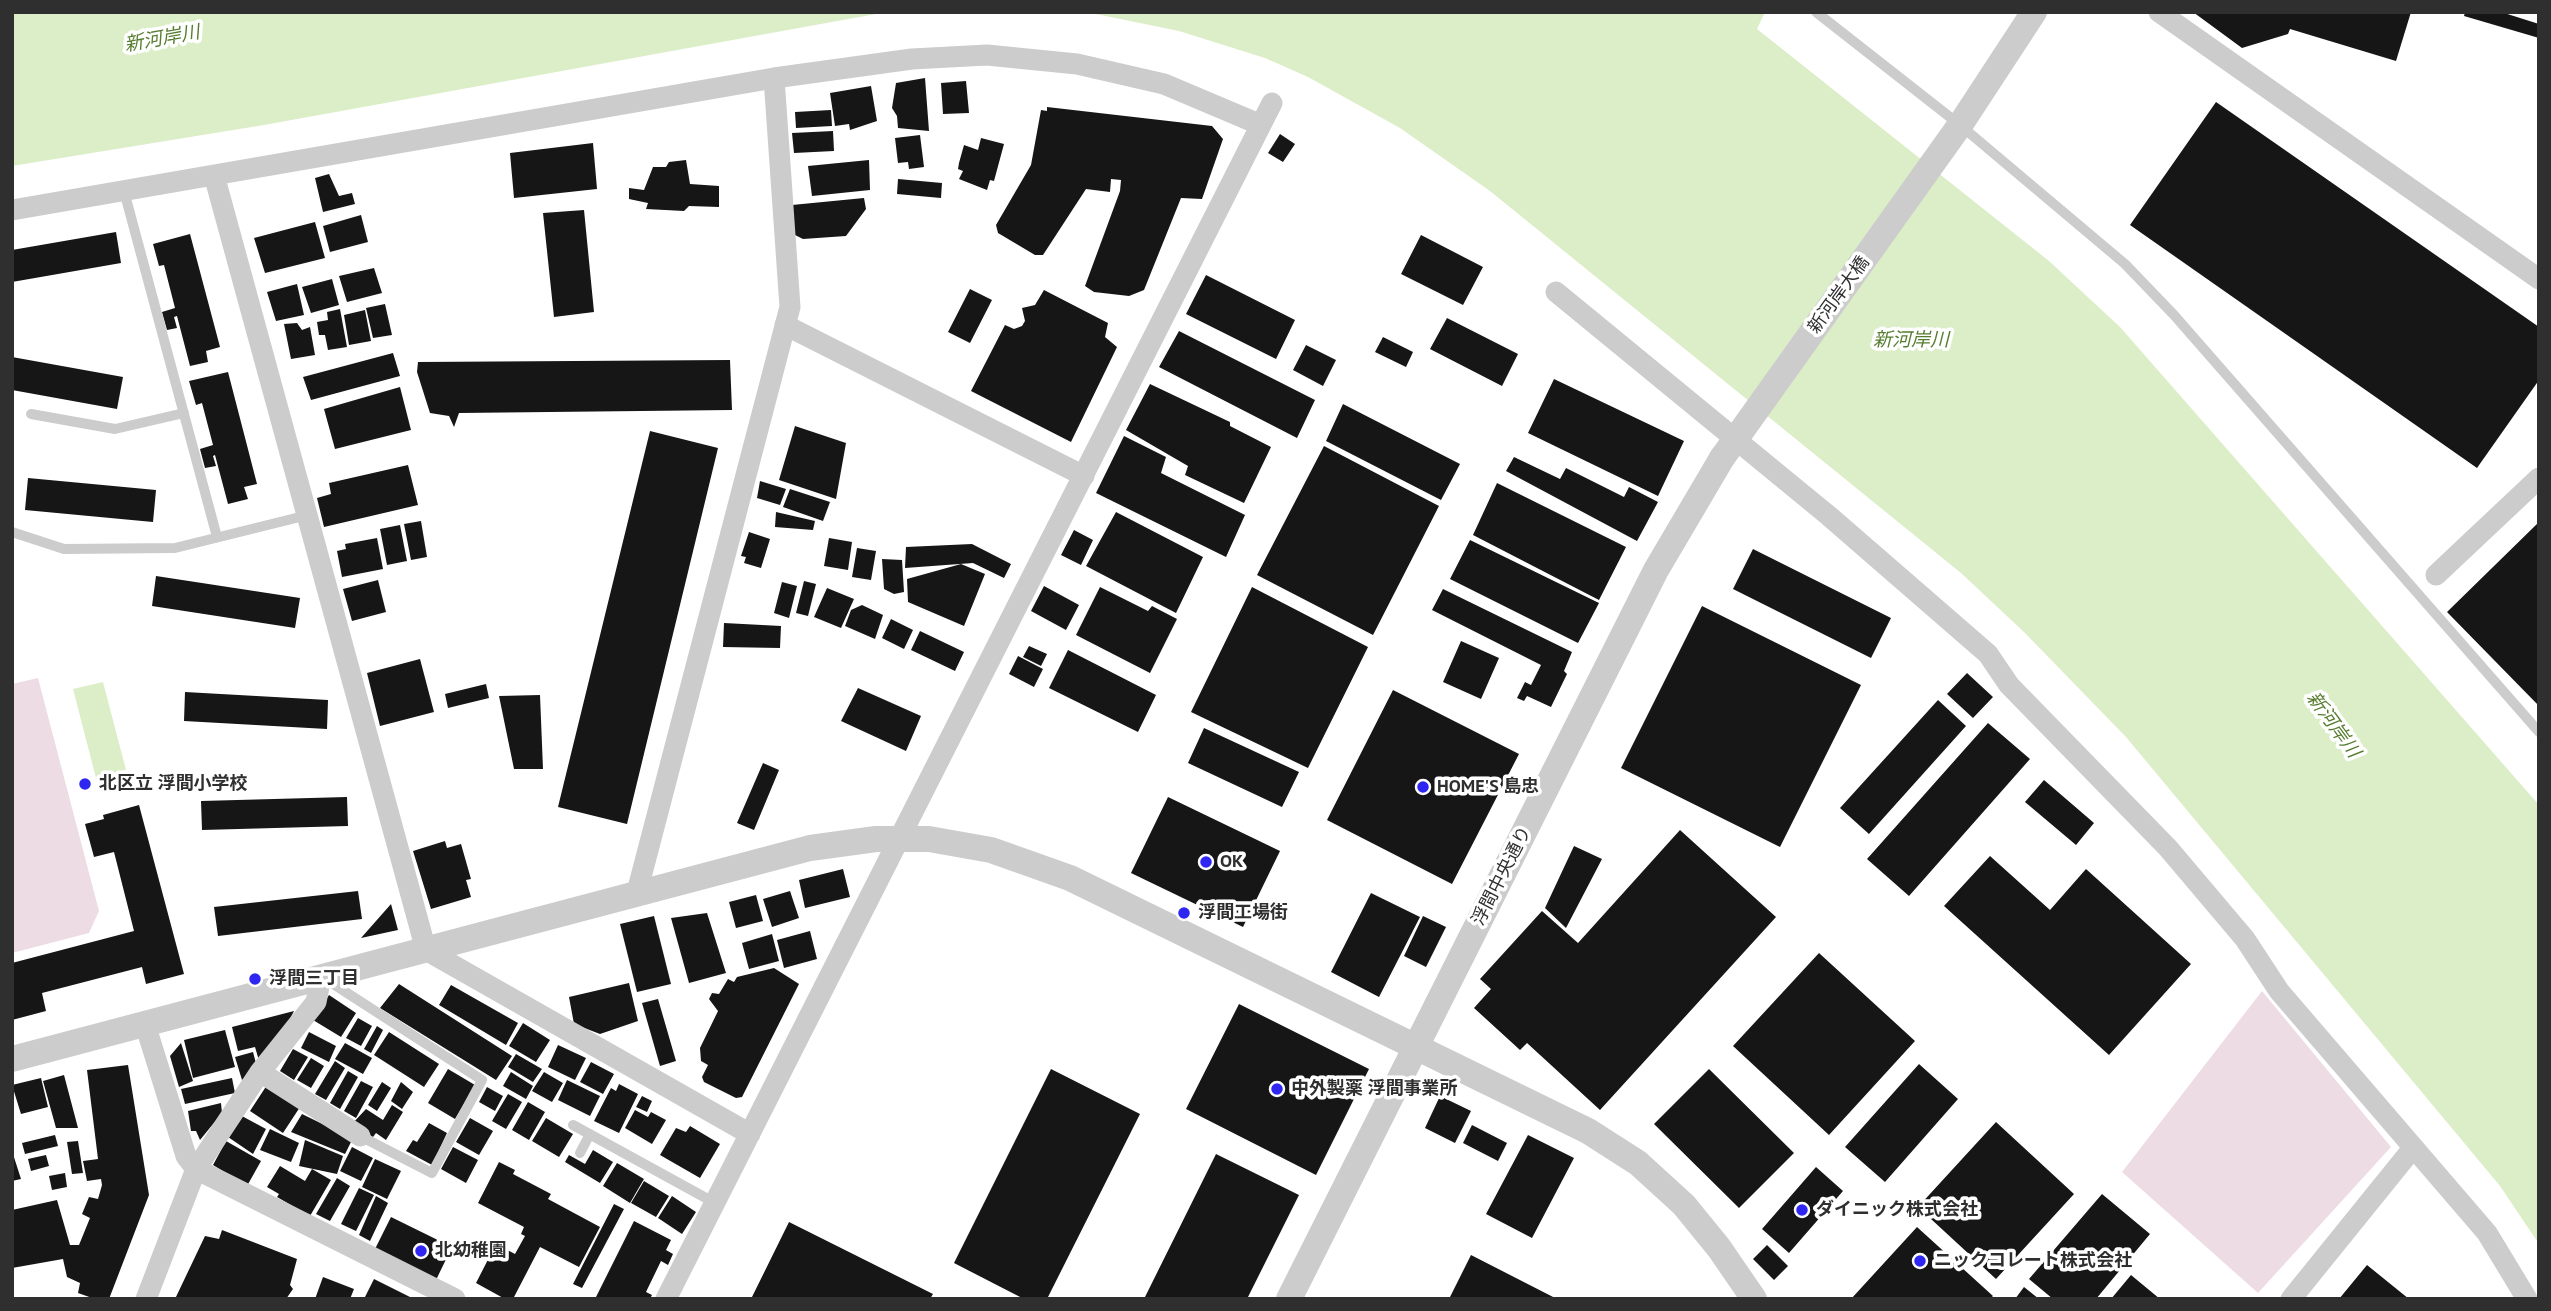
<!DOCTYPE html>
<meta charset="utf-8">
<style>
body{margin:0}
#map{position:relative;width:2551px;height:1311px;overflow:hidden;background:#fff;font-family:"PT Sans",sans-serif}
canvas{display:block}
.frame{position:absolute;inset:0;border:14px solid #2f2f2f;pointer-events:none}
</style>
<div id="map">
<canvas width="2551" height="1311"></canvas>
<div class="frame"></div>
</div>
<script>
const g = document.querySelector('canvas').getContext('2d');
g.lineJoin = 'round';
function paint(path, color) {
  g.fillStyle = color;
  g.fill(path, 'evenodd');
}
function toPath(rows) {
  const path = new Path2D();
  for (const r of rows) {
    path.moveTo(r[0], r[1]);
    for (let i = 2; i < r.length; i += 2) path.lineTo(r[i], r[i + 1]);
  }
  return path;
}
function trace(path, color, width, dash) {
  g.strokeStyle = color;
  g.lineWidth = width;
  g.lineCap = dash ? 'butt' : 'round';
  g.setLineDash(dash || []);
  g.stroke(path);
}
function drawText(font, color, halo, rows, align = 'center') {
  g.font = font + ' "PT Sans","Noto Sans JP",sans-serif';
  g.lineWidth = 7;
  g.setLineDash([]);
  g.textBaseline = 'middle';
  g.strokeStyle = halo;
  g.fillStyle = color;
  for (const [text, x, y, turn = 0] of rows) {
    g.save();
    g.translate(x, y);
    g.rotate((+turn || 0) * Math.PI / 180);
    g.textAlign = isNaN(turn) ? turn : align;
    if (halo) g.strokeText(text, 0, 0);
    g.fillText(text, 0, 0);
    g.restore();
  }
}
paint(toPath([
 [38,678,99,911,89,933,12,953,12,684],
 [2262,991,2391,1147,2258,1293,2122,1172]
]), '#eedce4');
paint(toPath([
 [12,12,887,12,264,125,12,166],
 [1086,12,1765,12,1757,29,2049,261,2120,327,2539,805,2539,1244,2500,1186,2126,737,2024,632,1961,573,1490,191,1400,128,1308,77,1265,58,1179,31],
 [103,682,126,770,96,778,73,689]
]), '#dbeec7');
paint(toPath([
 [2193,12,2411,12,2396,61,2290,29,2288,34,2242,48],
 [2465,12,2501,12,2539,24,2539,38,2464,16],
 [925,78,929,131,898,128,897,116,892,108,896,83],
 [966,81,969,113,943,114,941,83],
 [871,86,877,121,850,130,849,124,835,126,830,93],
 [2216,102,2539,327,2539,380,2477,468,2130,225],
 [1047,107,1212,126,1223,139,1202,199,1181,198,1144,290,1129,296,1094,292,1085,286,1120,191,1121,180,1111,179,1110,192,1086,189,1043,255,1035,255,998,233,996,225,1031,165,1041,110,1047,111],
 [831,110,832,126,796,128,795,112],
 [833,131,834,151,794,153,792,133],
 [1280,134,1295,144,1283,162,1268,153],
 [920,135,924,167,909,169,908,162,898,163,895,138],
 [981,138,1004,144,994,181,990,180,987,190,959,179,963,171,958,169,959,163,964,145,978,150],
 [593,143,597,189,514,198,510,153],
 [686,160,690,184,719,186,719,207,689,206,684,211,646,209,648,203,629,199,629,188,644,190,653,167,666,167,669,162],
 [869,160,870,190,812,196,808,166],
 [329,174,339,196,352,193,355,204,323,212,315,178],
 [898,179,942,183,941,198,897,194],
 [864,198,866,209,846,236,803,239,793,234,792,205],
 [584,210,594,312,554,317,543,213],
 [361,215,368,242,330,252,323,226],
 [315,222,325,258,265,273,254,238],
 [116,232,121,263,12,282,12,250],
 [190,234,220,347,206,351,208,362,190,366,177,316,174,317,177,328,167,330,162,312,175,308,164,265,159,266,153,244],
 [1421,235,1483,267,1463,305,1401,274],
 [374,268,382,293,347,302,339,276],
 [1206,275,1295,320,1276,359,1186,314],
 [332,279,339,305,311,313,302,287],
 [297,284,304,315,276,321,267,292],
 [970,289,992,300,970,343,948,332],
 [1044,290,1108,323,1105,337,1117,347,1071,442,971,391,1005,325,1014,329,1022,326,1025,321,1022,308,1035,305],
 [385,304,392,335,373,338,366,308],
 [340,309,347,347,328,350,325,335,319,335,317,322,328,320,327,312],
 [365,310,371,341,349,345,344,315],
 [1447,318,1518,354,1502,386,1430,349],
 [297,323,302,330,310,327,315,355,291,359,284,324],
 [1179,331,1315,400,1297,438,1159,367],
 [1383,337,1413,352,1406,367,1375,352],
 [1306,345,1336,360,1323,386,1293,370],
 [393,353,400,376,311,400,303,377],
 [12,357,123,377,117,409,12,390],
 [730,360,732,410,459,413,454,427,449,416,430,413,417,372,418,362],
 [228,372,257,484,244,487,248,499,228,504,215,455,213,456,216,466,205,468,200,449,213,445,202,403,196,405,189,381],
 [1554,379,1684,441,1658,496,1528,433],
 [1150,384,1230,422,1230,426,1271,447,1244,503,1185,475,1188,466,1126,430],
 [400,387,411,430,335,449,324,409],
 [1343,404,1460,464,1441,500,1326,441],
 [795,426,846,443,836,499,779,480],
 [650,431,718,448,627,824,558,807],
 [1124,436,1166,457,1161,473,1245,515,1226,557,1096,493],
 [1324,446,1439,506,1373,635,1257,575],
 [1514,457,1560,479,1566,468,1624,497,1629,487,1658,502,1637,541,1506,471],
 [408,465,418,505,324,527,317,498,331,494,329,483],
 [28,478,156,490,153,522,25,510],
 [760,481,786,489,780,505,757,498],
 [1497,483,1626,547,1599,600,1473,535],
 [790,489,830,502,823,521,783,507],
 [776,512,815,521,813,530,775,527],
 [1116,512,1203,557,1176,613,1086,566],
 [421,521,427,557,411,560,404,524],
 [2539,522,2539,706,2447,612],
 [400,525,407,561,387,565,380,529],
 [1074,530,1093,540,1081,565,1061,555],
 [749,532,770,539,761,568,744,563,746,557,741,556],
 [377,538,383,569,342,577,337,551,346,549,345,544],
 [829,538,852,542,848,570,824,566],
 [1470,540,1599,603,1578,643,1450,579],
 [972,544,1011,564,1004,578,973,563,905,568,906,547],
 [857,548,876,551,871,580,852,577],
 [1753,549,1891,618,1871,658,1733,589],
 [882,559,902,560,904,592,894,594,884,589],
 [961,564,985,574,964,626,908,602,907,579],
 [156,576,300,598,295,628,152,606],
 [378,580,386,612,352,621,343,589],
 [804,581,816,584,808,616,796,613],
 [782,582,797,586,789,618,774,613],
 [1044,586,1079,605,1066,630,1031,611],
 [1100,587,1148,611,1152,606,1177,619,1150,673,1076,635],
 [1252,587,1368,647,1308,768,1191,712],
 [827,588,854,599,841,628,814,617],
 [1443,589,1572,652,1564,671,1567,674,1551,707,1527,696,1524,701,1517,698,1525,682,1531,685,1541,665,1432,610],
 [862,605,883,615,875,639,845,626,851,610],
 [1702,606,1861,685,1780,847,1621,768],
 [891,619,913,630,904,649,882,638],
 [724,623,781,626,780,648,723,647],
 [920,631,964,652,955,671,911,650],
 [1461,641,1499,658,1481,699,1443,682],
 [1029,646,1047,654,1041,666,1023,657],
 [1068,650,1156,695,1138,732,1049,688],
 [1018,656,1043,669,1034,687,1009,674],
 [420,659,434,712,380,726,367,673],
 [1967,673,1993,697,1973,718,1947,694],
 [486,684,489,698,448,708,445,694],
 [858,688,921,716,906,751,841,721],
 [1393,690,1519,754,1452,884,1327,820],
 [185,692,328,700,327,729,184,721],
 [540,695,543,769,514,769,499,696],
 [1938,700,1966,726,1869,834,1840,808],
 [1988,723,2030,759,1909,896,1867,859],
 [1204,728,1299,772,1282,807,1188,763],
 [763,763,779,770,754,830,737,823],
 [2044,780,2094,823,2076,845,2025,802],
 [347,797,348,826,202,830,201,801],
 [1168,797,1280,851,1243,927,1131,873],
 [139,805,184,974,146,984,142,967,42,993,46,1011,12,1020,12,963,134,931,114,852,94,857,85,824,104,819,103,815],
 [1680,830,1776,917,1600,1110,1527,1043,1520,1050,1474,1008,1491,989,1480,979,1542,911,1578,943],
 [445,841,447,848,461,844,471,879,466,880,471,897,431,909,413,851],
 [1574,846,1602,859,1566,928,1545,908],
 [1990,856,2050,910,2086,869,2191,964,2109,1055,1944,906],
 [843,869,850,897,805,908,799,880],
 [358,891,362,919,218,936,214,907],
 [790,891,799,918,772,927,763,899],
 [1371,893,1420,917,1379,997,1331,972],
 [756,895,763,921,736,928,729,902],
 [391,904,398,930,361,938],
 [707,913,726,973,689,983,671,918],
 [654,916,671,984,637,992,620,924],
 [1423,916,1446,927,1426,967,1404,956],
 [810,931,817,959,784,968,777,940],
 [772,934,779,961,749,969,742,943],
 [1819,953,1915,1041,1829,1135,1733,1046],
 [774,968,799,984,742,1097,736,1098,704,1082,702,1077,708,1065,701,1061,700,1048,718,1011,709,999,712,993,719,994,728,979,734,982,737,977],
 [629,983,638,1021,600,1034,574,1024,569,997],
 [399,984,512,1056,496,1080,380,1008],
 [451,985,518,1023,506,1045,439,1005],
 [329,995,356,1013,341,1037,313,1020],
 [658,999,676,1061,660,1066,642,1003],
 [1239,1004,1369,1069,1316,1175,1186,1109],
 [294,1011,282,1035,260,1064,255,1047,238,1051,232,1027],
 [358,1018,372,1026,361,1046,346,1038],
 [523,1023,550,1040,536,1062,509,1046],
 [377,1026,383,1030,371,1053,364,1049],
 [225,1030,235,1067,193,1078,184,1040],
 [309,1032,336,1046,329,1062,301,1048],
 [389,1032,439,1064,424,1087,374,1055],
 [181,1043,193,1081,179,1087,170,1056],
 [345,1043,372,1058,363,1074,335,1059],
 [558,1045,586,1058,575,1080,548,1067],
 [293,1049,308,1057,294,1080,280,1071],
 [253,1052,257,1067,242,1080,235,1057],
 [516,1054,542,1069,533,1082,508,1067],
 [311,1058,324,1066,311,1088,297,1080],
 [335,1061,345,1068,326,1100,315,1094],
 [591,1062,614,1074,603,1094,580,1082],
 [1919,1064,1958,1099,1885,1182,1845,1147],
 [128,1065,149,1195,109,1299,95,1299,78,1293,80,1283,67,1277,63,1259,12,1268,12,1210,57,1200,70,1245,79,1245,90,1218,82,1214,89,1197,98,1199,102,1185,101,1179,87,1181,83,1161,98,1159,87,1070],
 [448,1069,475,1085,455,1119,428,1103],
 [1051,1069,1140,1114,1047,1299,1024,1299,954,1263],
 [1709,1069,1794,1153,1739,1208,1654,1124],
 [348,1071,358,1077,340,1109,330,1103],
 [511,1072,533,1086,526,1099,503,1086],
 [544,1072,563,1083,552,1102,532,1091],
 [64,1075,78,1128,56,1128,43,1081],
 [41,1078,48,1107,21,1114,12,1085],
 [232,1078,235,1093,185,1104,181,1089],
 [567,1080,600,1096,590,1116,558,1100],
 [361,1081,373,1087,356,1118,344,1111],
 [382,1082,391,1088,377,1111,368,1105],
 [401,1082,413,1092,402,1109,391,1101],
 [619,1084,638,1094,619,1133,594,1121,611,1088,616,1091],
 [267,1085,300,1107,283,1133,250,1111],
 [487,1087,503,1096,495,1111,479,1102],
 [508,1094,522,1102,506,1129,492,1121],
 [642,1096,652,1101,647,1112,636,1107],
 [1440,1096,1471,1111,1455,1143,1425,1128],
 [528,1102,545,1112,529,1140,512,1130],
 [221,1103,222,1113,200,1140,196,1131,191,1131,188,1111],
 [392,1105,403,1112,386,1140,376,1133,373,1137,352,1124,366,1109,383,1120],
 [635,1110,648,1117,651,1112,666,1120,652,1144,625,1128],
 [302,1114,349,1137,351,1142,345,1154,291,1132],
 [240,1115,266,1129,253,1154,228,1137],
 [470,1118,493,1131,479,1155,456,1142],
 [546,1118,573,1134,559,1157,532,1141],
 [1996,1122,2074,1194,1996,1279,1918,1207],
 [429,1123,447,1133,432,1165,406,1151,413,1140,417,1142],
 [1472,1125,1507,1143,1498,1161,1463,1143],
 [690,1126,720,1144,700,1178,660,1155,676,1128,686,1132],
 [270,1129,299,1143,291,1162,260,1150],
 [55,1135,58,1146,25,1154,22,1143],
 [1528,1135,1574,1158,1532,1238,1486,1214],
 [305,1140,343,1156,337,1174,299,1166],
 [78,1141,83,1173,72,1174,67,1142],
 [226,1141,261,1161,247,1186,213,1165],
 [352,1147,373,1158,361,1181,340,1171],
 [453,1147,478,1160,466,1183,441,1169],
 [593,1150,613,1162,600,1183,565,1162,569,1155,585,1164],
 [12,1151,21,1179,12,1181],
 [1216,1154,1299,1195,1247,1299,1144,1299],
 [46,1155,49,1166,31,1171,28,1159],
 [375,1159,401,1171,387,1199,362,1187],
 [499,1162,515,1170,513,1174,551,1194,548,1199,600,1227,579,1267,540,1247,513,1299,505,1299,476,1283,496,1244,515,1254,525,1236,521,1234,524,1227,478,1203],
 [617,1163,644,1179,630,1203,603,1186],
 [280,1166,305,1181,312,1169,331,1180,310,1216,277,1197,279,1194,267,1187],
 [1816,1167,1843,1191,1789,1253,1762,1229],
 [65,1173,67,1187,52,1190,49,1176],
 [337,1178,350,1186,330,1221,316,1214],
 [644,1181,669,1196,656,1217,631,1203],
 [359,1188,374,1195,356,1231,341,1224],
 [2102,1194,2150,1234,2096,1299,2053,1299,2029,1279],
 [376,1196,388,1203,370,1241,359,1235],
 [672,1196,696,1212,682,1234,658,1218],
 [614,1204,624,1209,582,1288,573,1284],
 [391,1217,452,1247,436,1280,375,1249],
 [634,1221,671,1240,666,1250,673,1254,668,1265,661,1261,646,1292,652,1295,650,1299,595,1299],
 [789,1222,933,1294,930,1299,751,1299],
 [1917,1227,1993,1296,1990,1299,1851,1299],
 [222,1230,297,1259,290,1285,293,1289,286,1299,175,1299,205,1236,219,1239],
 [1767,1245,1788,1266,1774,1280,1753,1259],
 [1471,1255,1557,1299,1449,1299],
 [2367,1265,2409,1299,2339,1299],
 [2131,1275,2160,1299,2111,1299],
 [323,1277,354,1289,350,1299,315,1299],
 [374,1279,414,1299,364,1299],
 [2024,1287,2039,1299,2015,1299]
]), '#161616');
trace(toPath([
 [1816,12,1960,125,2125,264,2174,315,2539,732],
 [124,191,217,537],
 [31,414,115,429,184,413],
 [12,532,64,549,175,548,308,515],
 [327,980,482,1080,432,1173,360,1136],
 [573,1125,715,1203],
 [580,1153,590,1134]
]), '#ccc', 10);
trace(toPath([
 [2159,12,2539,279],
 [214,175,426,950,750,1134],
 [12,210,774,78,912,59,987,55,1077,64,1164,84,1261,125],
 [1556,292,1829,516,1988,654,2009,685,2168,848,2245,939,2279,991,2487,1233,2527,1299],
 [785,325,1084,476],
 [2436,575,2539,478],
 [636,896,790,307,774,78],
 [145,1024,186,1156,196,1169,455,1299],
 [260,1072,360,1136],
 [146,1299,196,1169,260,1072,316,1002,321,976],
 [666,1299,1272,103],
 [2291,1299,2413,1148]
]), '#ccc', 21);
trace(toPath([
 [1740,433,1960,125,2034,12],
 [12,1059,810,848,876,839,929,839,991,850,1070,878,1588,1131,1638,1163,1684,1205,1719,1248,1754,1299],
 [1289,1299,1656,570,1722,458]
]), '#ccc', 26);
trace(toPath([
 [1722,458,1740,433]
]), '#ccc', 26);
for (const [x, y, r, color] of [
 [85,784,7,"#2f27f1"],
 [1423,787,7,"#2f27f1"],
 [1206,862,7,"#2f27f1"],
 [1184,913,7,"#2f27f1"],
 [255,979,7,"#2f27f1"],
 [1277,1089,7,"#2f27f1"],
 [1802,1210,7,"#2f27f1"],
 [421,1251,7,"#2f27f1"],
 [1920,1261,7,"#2f27f1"]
]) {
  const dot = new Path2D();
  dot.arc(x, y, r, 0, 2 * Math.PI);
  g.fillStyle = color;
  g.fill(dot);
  trace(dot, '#fff', 2.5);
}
drawText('18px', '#2f2f2f', '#fff', [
 ["新河岸大橋",1839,295,-54],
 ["浮間中央通り",1502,876,-63]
]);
drawText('bold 18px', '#2f2f2f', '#fff', [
 ["北区立 浮間小学校",99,784],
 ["HOME'S 島忠",1437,787],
 ["OK",1220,862],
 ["浮間工場街",1198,913],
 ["浮間三丁目",269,979],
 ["中外製薬 浮間事業所",1291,1089],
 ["ダイニック株式会社",1816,1210],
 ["北幼稚園",435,1251],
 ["ニックコレート株式会社",1934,1261]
], 'left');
drawText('italic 19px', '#567d2f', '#fff', [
 ["新河岸川",162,39,-10],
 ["新河岸川",1911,341],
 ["新河岸川",2333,725,54]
]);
</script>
